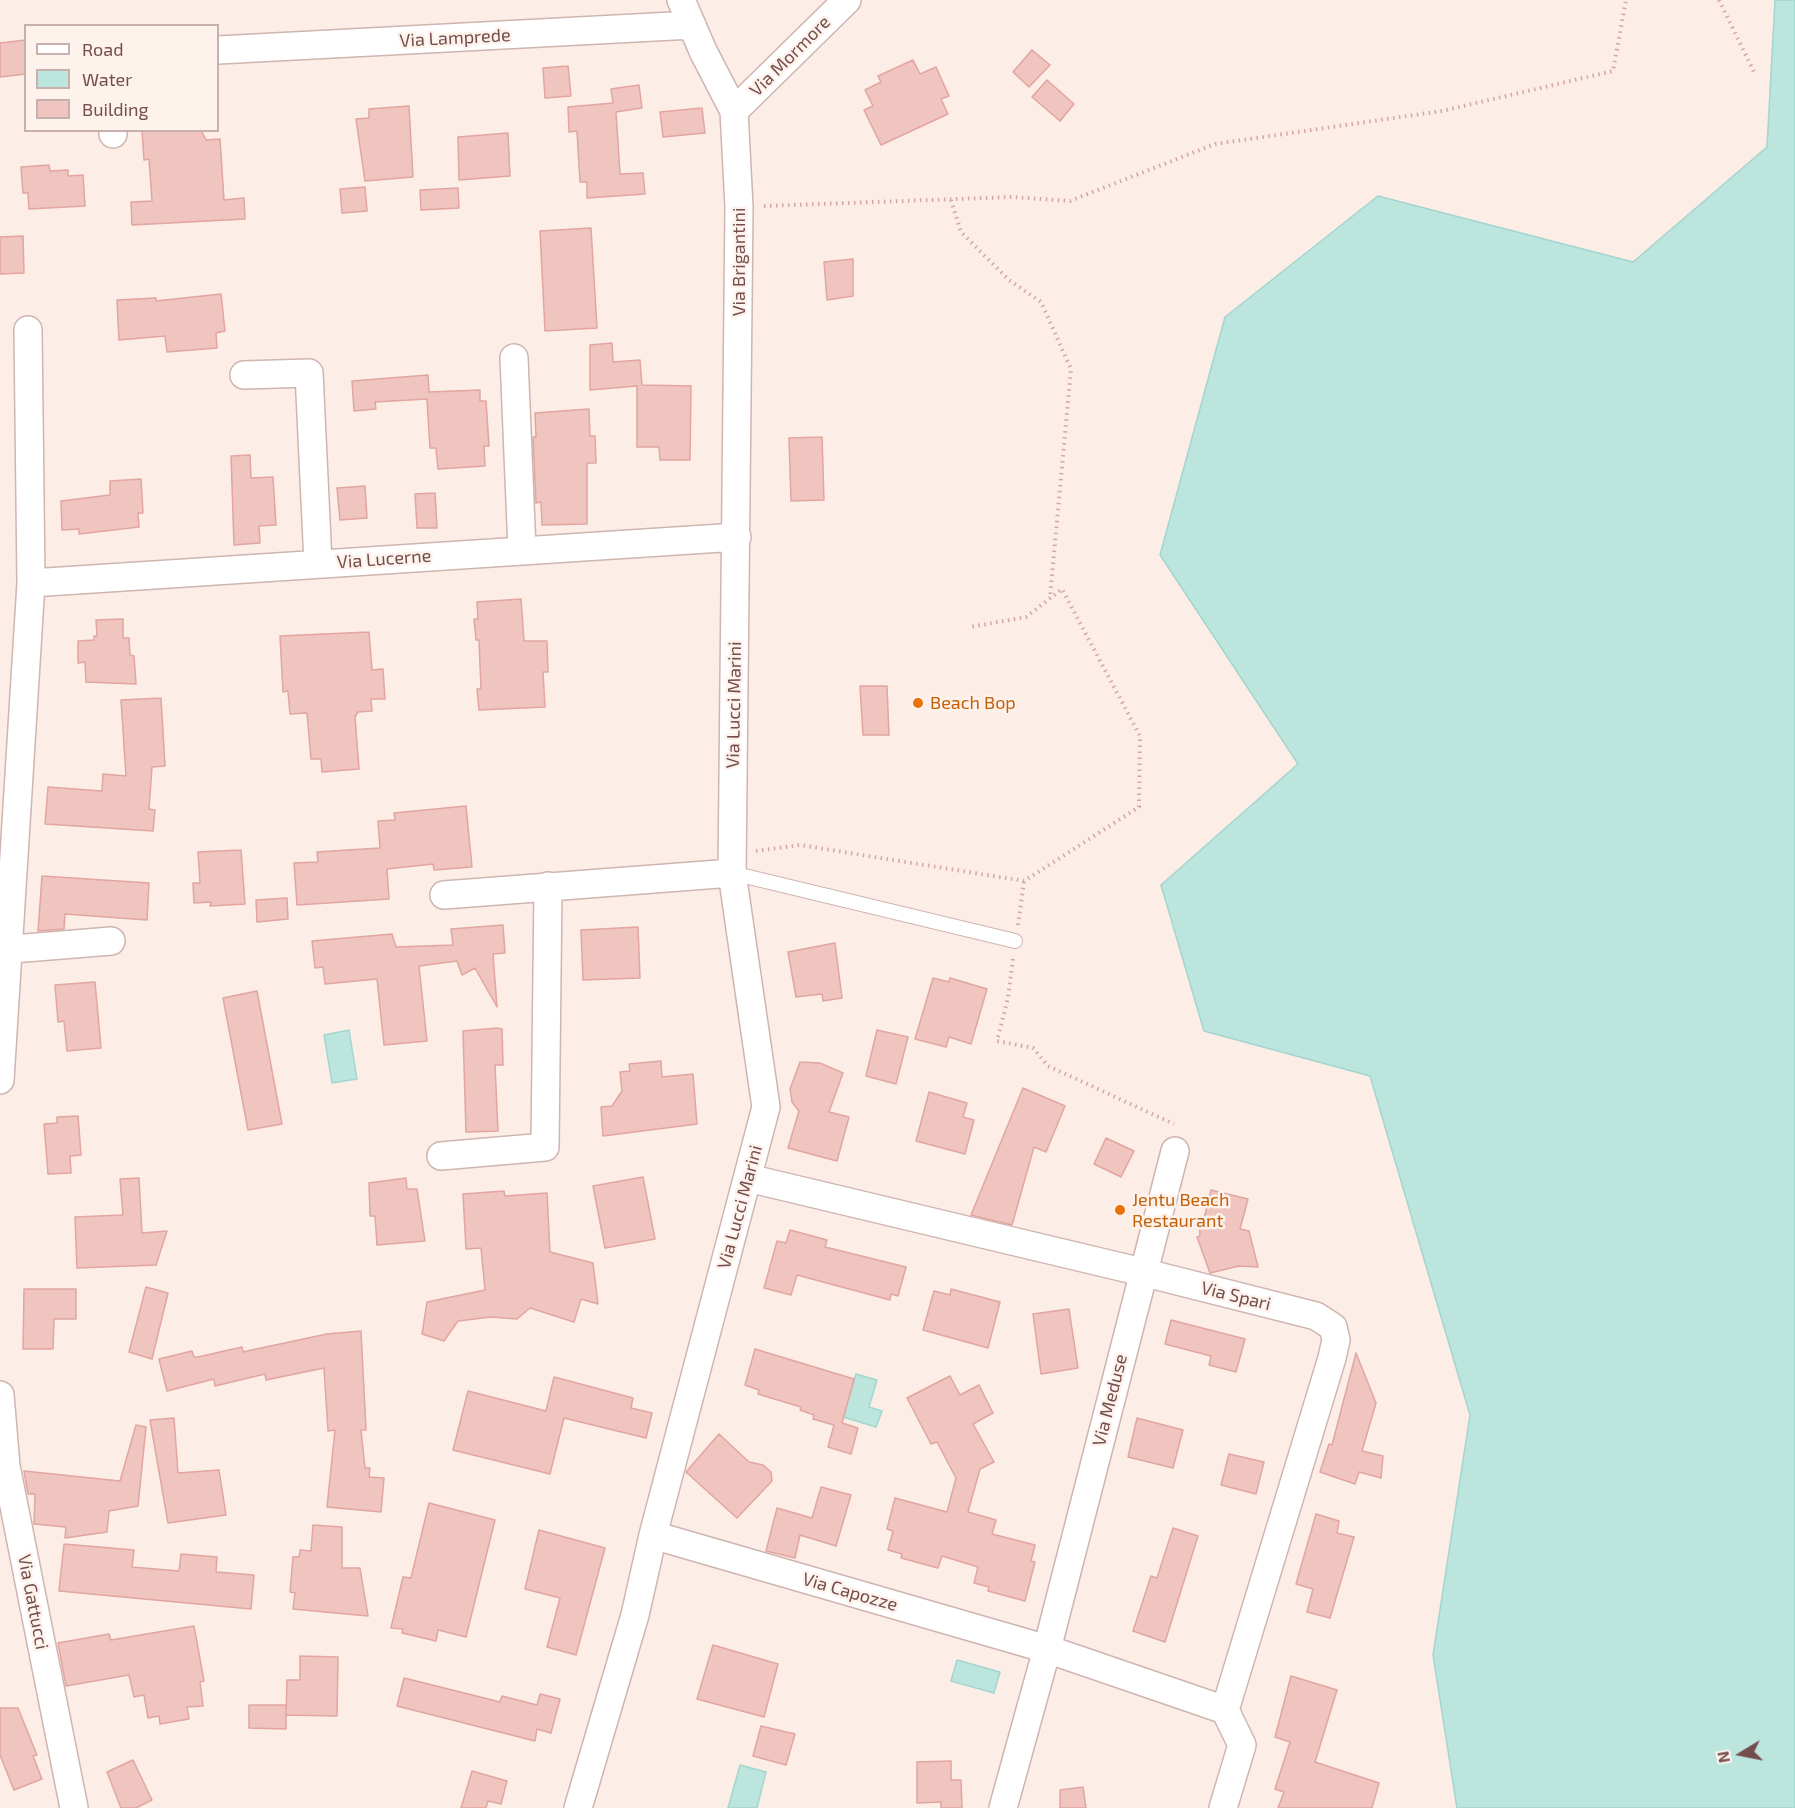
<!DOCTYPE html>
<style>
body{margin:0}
#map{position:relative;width:1795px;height:1808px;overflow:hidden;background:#fcede7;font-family:"Exo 2",sans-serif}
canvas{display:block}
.legend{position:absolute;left:24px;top:24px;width:195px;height:108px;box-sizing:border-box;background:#fef2ed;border:2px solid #c7b0ad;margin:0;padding:8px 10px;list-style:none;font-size:18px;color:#744e4c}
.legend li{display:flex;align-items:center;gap:12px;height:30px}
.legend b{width:30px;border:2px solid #c7b0ad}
.north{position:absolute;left:1711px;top:1724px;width:60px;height:60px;-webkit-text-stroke:4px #fef2ed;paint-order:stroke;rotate:260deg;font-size:16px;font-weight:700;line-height:24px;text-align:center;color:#744e4c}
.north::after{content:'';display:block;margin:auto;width:21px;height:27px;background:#744e4c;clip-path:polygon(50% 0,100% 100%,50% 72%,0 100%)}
</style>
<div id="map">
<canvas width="1795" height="1808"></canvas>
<ul class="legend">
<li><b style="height:8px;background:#fff"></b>Road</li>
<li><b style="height:16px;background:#bce5de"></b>Water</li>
<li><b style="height:16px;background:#f0c4bf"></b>Building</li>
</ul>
<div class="north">N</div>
</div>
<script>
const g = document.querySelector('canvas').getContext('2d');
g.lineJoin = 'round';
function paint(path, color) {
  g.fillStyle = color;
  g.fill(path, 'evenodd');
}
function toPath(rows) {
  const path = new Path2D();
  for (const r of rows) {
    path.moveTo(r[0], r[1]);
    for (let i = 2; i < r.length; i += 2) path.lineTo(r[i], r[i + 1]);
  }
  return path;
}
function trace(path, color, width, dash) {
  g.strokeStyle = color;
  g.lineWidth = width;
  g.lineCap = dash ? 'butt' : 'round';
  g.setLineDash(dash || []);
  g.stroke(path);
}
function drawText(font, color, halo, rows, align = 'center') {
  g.font = font + ' "Exo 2",sans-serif';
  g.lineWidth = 5;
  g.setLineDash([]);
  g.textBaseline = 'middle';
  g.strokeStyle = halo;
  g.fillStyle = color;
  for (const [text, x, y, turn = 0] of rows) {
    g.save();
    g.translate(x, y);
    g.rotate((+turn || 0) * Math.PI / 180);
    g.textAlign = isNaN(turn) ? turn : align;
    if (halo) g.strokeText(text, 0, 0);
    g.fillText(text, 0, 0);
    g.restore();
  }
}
const water = toPath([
 [1775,0,1795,0,1795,1808,1457,1808,1433,1655,1470,1415,1370,1076,1204,1031,1161,885,1298,764,1160,555,1225,317,1378,196,1633,262,1767,147,1775,0],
 [349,1030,357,1079,332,1083,324,1035,349,1030],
 [856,1374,877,1380,869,1407,882,1411,876,1427,843,1417,856,1374],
 [957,1660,1000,1672,994,1693,951,1681,957,1660],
 [740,1765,766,1772,757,1808,728,1808,740,1765]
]);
paint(water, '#bce5de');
trace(water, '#a2d6ce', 1.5);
const building = toPath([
 [26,40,26,74,0,77,0,43,26,40],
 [1032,50,1050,65,1029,87,1013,72,1032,50],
 [913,60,920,74,936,67,949,96,941,99,948,114,881,145,864,110,873,106,865,90,881,82,878,76,913,60],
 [568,66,571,96,545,98,543,68,568,66],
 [1047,80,1074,104,1060,121,1032,97,1047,80],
 [639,85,642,108,616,112,620,174,643,173,645,194,587,198,587,182,580,182,577,131,569,132,568,107,613,103,611,89,639,85],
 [409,106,413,177,365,181,356,119,369,118,369,109,409,106],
 [702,108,705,133,663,137,660,112,702,108],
 [142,130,201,130,206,140,220,139,224,200,244,198,245,219,132,225,131,202,152,201,149,159,144,160,142,130],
 [508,133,510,176,459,180,458,137,508,133],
 [49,165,50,171,68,170,68,176,83,175,85,206,29,209,28,193,23,193,21,167,49,165],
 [365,187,367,211,342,213,340,189,365,187],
 [458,188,459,208,421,210,420,190,458,188],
 [591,228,597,328,545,331,540,231,591,228],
 [23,236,24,273,0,274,0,237,23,236],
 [853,259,853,296,827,300,824,262,853,259],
 [221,294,225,331,216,333,217,348,167,352,165,336,119,340,117,300,156,298,156,301,221,294],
 [612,343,613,362,640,360,642,385,691,386,690,460,660,460,659,447,637,447,637,386,590,390,590,345,612,343],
 [428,375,429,392,480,390,480,401,486,401,489,446,484,446,485,466,438,469,436,448,430,448,427,399,375,402,376,409,354,411,352,381,428,375],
 [589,409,590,436,595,436,596,463,587,463,587,524,542,525,541,502,536,503,533,437,536,437,535,413,589,409],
 [822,437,824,500,791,501,789,438,822,437],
 [250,455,251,478,273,477,276,525,259,526,260,543,234,545,231,456,250,455],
 [141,479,143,513,138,513,139,527,79,534,79,529,62,530,61,501,110,495,110,481,141,479],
 [365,486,367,518,340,520,337,488,365,486],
 [435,493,437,528,417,528,415,494,435,493],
 [521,599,524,641,547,641,548,672,543,672,545,707,479,710,477,689,481,689,479,640,476,640,474,619,478,619,477,602,521,599],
 [123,619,123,638,129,638,130,655,134,656,136,684,86,682,85,662,78,663,78,641,94,640,94,636,97,636,96,620,123,619],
 [369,632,372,670,383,669,385,699,371,699,372,711,358,712,355,717,359,769,322,772,321,759,311,759,307,713,290,714,288,691,283,692,280,636,369,632],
 [860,686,887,686,889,735,863,735,860,686],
 [161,698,165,766,152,767,149,809,155,810,153,831,45,824,48,787,102,791,103,774,126,776,121,700,161,698],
 [466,806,472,867,434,870,433,864,387,869,389,899,297,905,294,863,318,862,317,852,380,848,378,821,395,820,394,813,466,806],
 [241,850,245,904,210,906,211,902,194,903,193,883,200,883,198,852,241,850],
 [42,876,149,883,147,920,65,914,64,929,38,931,42,876],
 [287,898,288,919,257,922,256,900,287,898],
 [503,925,505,953,493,954,497,1007,475,968,462,975,457,961,419,966,427,1041,384,1045,377,979,325,984,323,967,315,968,312,941,392,934,396,947,453,945,451,929,503,925],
 [638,927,640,978,583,980,581,930,638,927],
 [835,943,842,998,823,1001,822,994,796,997,788,952,835,943],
 [933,978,949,982,950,978,987,989,971,1044,949,1037,946,1047,915,1039,933,978],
 [95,982,101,1048,67,1051,64,1021,58,1022,55,985,95,982],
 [257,991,282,1124,248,1130,223,998,257,991],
 [497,1028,502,1029,503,1065,495,1065,498,1131,466,1132,463,1031,497,1028],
 [877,1030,908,1037,896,1084,866,1076,877,1030],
 [661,1061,662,1077,693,1074,697,1124,603,1136,601,1107,612,1106,622,1091,620,1072,630,1071,629,1064,661,1061],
 [800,1062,820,1063,843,1073,829,1112,849,1117,837,1161,788,1148,799,1111,792,1102,790,1089,800,1062],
 [1023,1088,1065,1106,1046,1152,1034,1147,1012,1225,971,1215,1023,1088],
 [929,1092,967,1103,963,1117,974,1120,965,1154,916,1141,929,1092],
 [78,1116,81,1155,70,1156,71,1173,48,1174,44,1124,57,1123,57,1117,78,1116],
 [1106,1138,1134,1151,1121,1177,1094,1164,1106,1138],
 [643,1177,655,1239,605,1248,593,1186,643,1177],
 [139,1178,142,1233,167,1231,156,1265,77,1268,75,1217,123,1215,120,1179,139,1178],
 [406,1178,407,1189,417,1189,425,1241,377,1245,375,1216,370,1216,369,1183,406,1178],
 [1211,1190,1248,1199,1240,1229,1249,1231,1258,1267,1239,1266,1210,1273,1197,1237,1200,1236,1199,1217,1204,1219,1211,1190],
 [504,1191,505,1196,547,1193,550,1252,593,1263,598,1304,581,1299,574,1322,530,1308,517,1319,491,1317,458,1321,444,1341,422,1334,427,1302,485,1290,481,1248,466,1249,463,1194,504,1191],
 [790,1230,827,1240,825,1247,906,1267,898,1296,891,1294,890,1300,797,1275,791,1295,764,1288,777,1241,786,1243,790,1230],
 [146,1287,168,1293,152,1359,129,1352,146,1287],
 [24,1289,76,1289,76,1319,54,1319,53,1349,23,1349,24,1289],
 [951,1289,1000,1302,988,1348,923,1330,934,1291,950,1295,951,1289],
 [1069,1309,1078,1368,1041,1374,1033,1314,1069,1309],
 [1171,1320,1245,1339,1236,1372,1209,1365,1211,1356,1165,1344,1171,1320],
 [361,1331,366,1430,361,1430,365,1468,370,1468,369,1477,384,1478,381,1512,327,1507,335,1430,328,1431,324,1368,266,1380,265,1374,215,1386,214,1379,167,1391,159,1359,192,1351,194,1357,198,1357,242,1347,243,1352,247,1351,327,1334,361,1331],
 [755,1349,854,1379,842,1423,858,1428,851,1454,828,1447,834,1425,813,1419,814,1415,800,1410,801,1407,758,1394,759,1390,745,1385,755,1349],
 [1356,1353,1376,1403,1362,1451,1383,1456,1381,1478,1359,1472,1355,1484,1320,1472,1329,1444,1332,1445,1356,1353],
 [950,1376,960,1395,979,1385,993,1413,973,1424,994,1462,980,1469,968,1512,996,1520,992,1534,1035,1545,1031,1561,1035,1562,1025,1601,988,1591,989,1587,974,1583,978,1567,942,1556,938,1568,901,1558,902,1554,888,1550,893,1531,887,1529,895,1498,947,1512,956,1478,937,1442,931,1444,907,1398,950,1376],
 [554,1377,633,1398,631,1408,652,1413,646,1438,564,1418,550,1474,453,1450,468,1391,546,1411,554,1377],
 [174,1418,178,1473,219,1470,226,1515,168,1523,150,1420,174,1418],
 [1137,1418,1183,1430,1173,1468,1128,1457,1137,1418],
 [136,1425,146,1427,138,1506,109,1511,107,1532,65,1538,66,1527,34,1524,35,1494,28,1494,24,1471,120,1481,136,1425],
 [719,1434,749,1462,763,1465,771,1472,772,1481,737,1518,686,1472,719,1434],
 [1229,1454,1264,1462,1256,1494,1221,1485,1229,1454],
 [821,1487,851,1495,836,1546,800,1535,795,1558,766,1551,777,1508,812,1518,821,1487],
 [429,1503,495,1520,466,1637,438,1630,436,1641,402,1633,403,1629,391,1628,403,1577,411,1578,429,1503],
 [1316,1514,1339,1521,1337,1533,1354,1537,1330,1618,1307,1612,1313,1589,1296,1584,1316,1514],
 [313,1525,342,1527,342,1568,360,1568,368,1616,293,1609,295,1593,290,1592,293,1557,299,1557,300,1550,311,1551,313,1525],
 [1173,1528,1198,1536,1165,1642,1133,1631,1151,1576,1157,1578,1173,1528],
 [539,1530,605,1548,576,1655,547,1647,560,1598,525,1589,539,1530],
 [64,1544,134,1550,132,1567,179,1571,181,1554,217,1557,216,1572,254,1575,251,1609,59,1591,64,1544],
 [194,1626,204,1681,200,1682,203,1706,187,1707,189,1719,160,1724,159,1716,148,1718,144,1695,134,1697,129,1675,66,1686,58,1643,109,1634,111,1640,194,1626],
 [713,1645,778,1664,764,1717,697,1699,713,1645],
 [300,1656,338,1657,337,1716,286,1715,287,1680,300,1680,300,1656],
 [1291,1676,1337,1690,1315,1762,1379,1783,1372,1808,1278,1808,1284,1792,1275,1789,1290,1742,1275,1737,1291,1676],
 [404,1678,500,1702,502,1696,537,1705,540,1694,560,1699,551,1733,537,1729,535,1741,397,1706,404,1678],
 [249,1705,286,1705,286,1729,249,1728,249,1705],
 [0,1708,18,1708,37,1755,33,1756,42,1779,14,1790,0,1755,0,1708],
 [761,1726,795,1734,786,1765,753,1756,761,1726],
 [133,1760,152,1800,136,1808,121,1808,107,1772,133,1760],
 [951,1761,951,1780,961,1780,962,1808,941,1808,941,1802,917,1803,917,1762,951,1761],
 [472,1771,507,1781,501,1804,488,1801,486,1808,461,1808,472,1771],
 [1083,1787,1086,1808,1060,1808,1060,1790,1083,1787]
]);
paint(building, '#f0c4bf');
trace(building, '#e2a5a0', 1.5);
const lane = toPath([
 [732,873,1015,941]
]);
const street = toPath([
 [218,50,692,25],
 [734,111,847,0],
 [113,130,113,134],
 [514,358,522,550],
 [244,375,309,373,318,563],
 [31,583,737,537],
 [444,895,732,873],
 [0,950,111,941],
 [0,1080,31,583,28,330],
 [441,1156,545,1147,548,886],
 [748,1178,1142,1272,1316,1316,1333,1327,1336,1340,1332,1358,1225,1710],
 [0,1395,6,1466,74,1808],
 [653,1535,1047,1649,1175,1151],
 [578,1808,635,1615,653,1535,766,1107,732,873,739,207,734,111,703,51,681,0],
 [1003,1808,1047,1649,1225,1710,1242,1745,1223,1808]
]);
trace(lane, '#cfb5b0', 16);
trace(street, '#cfb5b0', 30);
trace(toPath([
 [1719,0,1755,74],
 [951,200,961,232,1009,280,1041,302,1071,369,1050,597],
 [764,206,1012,197,1070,201,1215,144,1442,111,1613,71,1626,0],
 [756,851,800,845,1024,881,1139,807,1140,736,1062,589,1026,617,970,627],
 [1018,925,1024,881],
 [1013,959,1008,998,997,1041,1033,1048,1048,1066,1174,1124]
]), '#d5a7a2', 4, [1.5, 4.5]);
trace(lane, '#fff', 14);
trace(street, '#fff', 27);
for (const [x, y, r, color] of [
 [918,703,6,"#e8710a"],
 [1120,1210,6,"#e8710a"]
]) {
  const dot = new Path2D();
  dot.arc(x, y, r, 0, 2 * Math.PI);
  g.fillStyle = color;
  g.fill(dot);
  trace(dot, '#fef2ed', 2);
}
drawText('18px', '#744e4c', '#fef2ed', [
 ["Via Lamprede",455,38,-3],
 ["Via Mormore",790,56,-45],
 ["Via Brigantini",739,262,-90],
 ["Via Lucerne",384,559,-4],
 ["Via Lucci Marini",734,705,-89],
 ["Via Lucci Marini",740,1207,-75],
 ["Via Spari",1236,1296,14],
 ["Via Meduse",1110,1400,-76],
 ["Via Capozze",850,1592,16],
 ["Via Gattucci",33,1602,79]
]);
drawText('18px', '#c56008', '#fef2ed', [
 ["Beach Bop",930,703],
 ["Jentu Beach",1132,1200],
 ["Restaurant",1132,1221]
], 'left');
</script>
